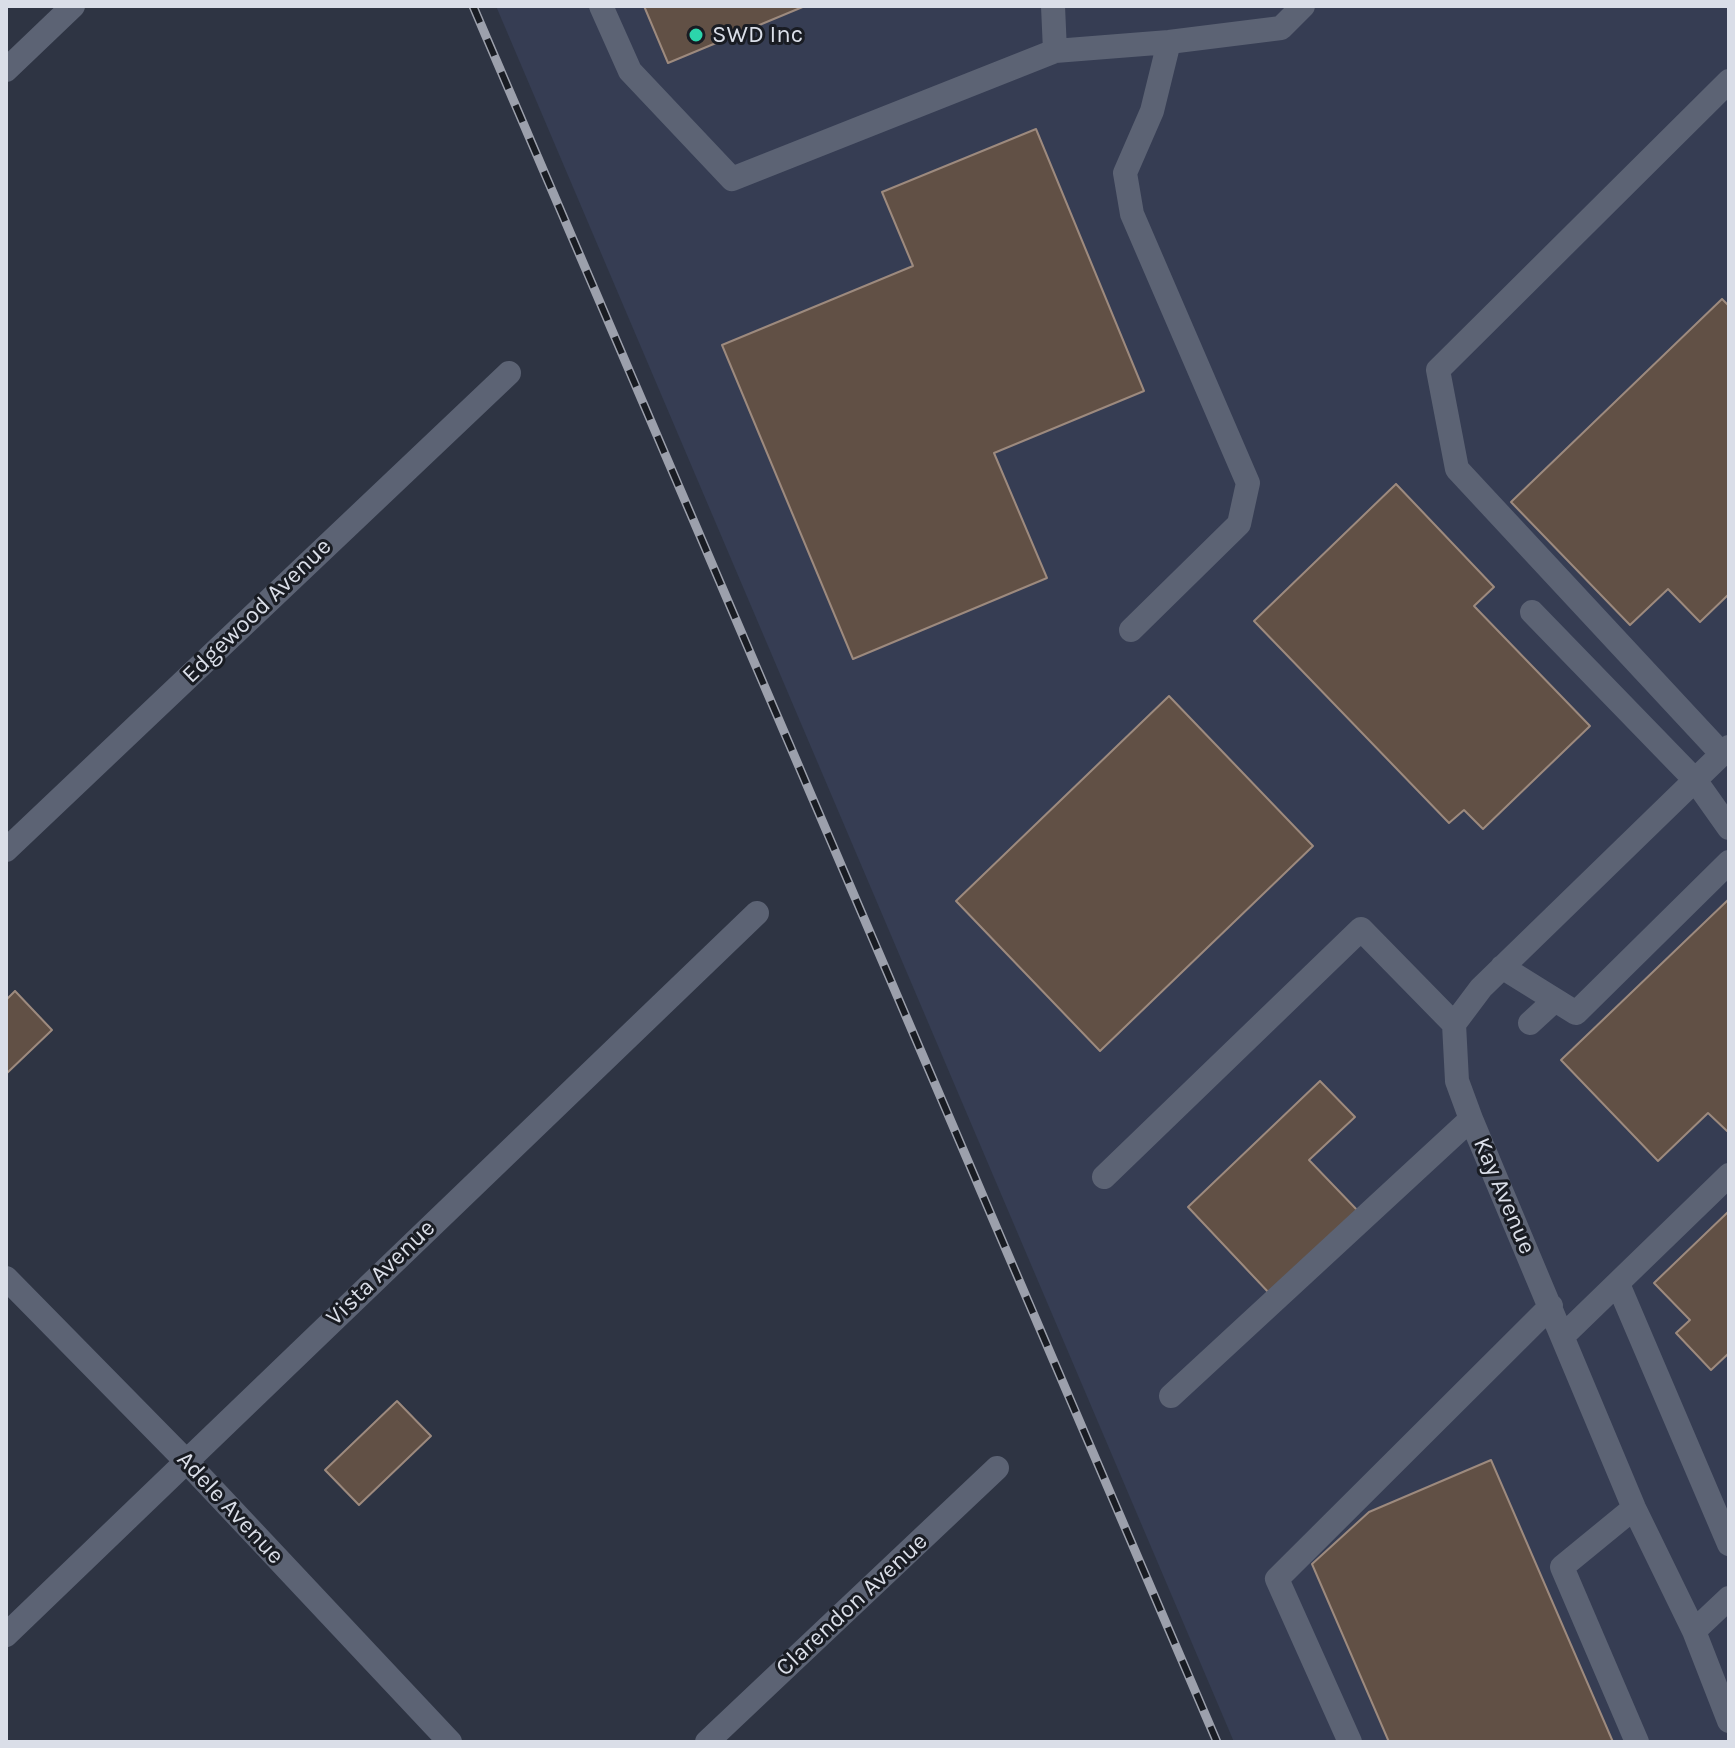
<!DOCTYPE html>
<style>
body{margin:0}
#map{position:relative;width:1735px;height:1748px;overflow:hidden;background:#2e3443;font-family:Karla,sans-serif}
canvas{display:block}
.frame{position:absolute;inset:0;border:8px solid #dadee8;pointer-events:none}
</style>
<div id="map">
<canvas width="1735" height="1748"></canvas>
<div class="frame"></div>
</div>
<script>
const g = document.querySelector('canvas').getContext('2d');
g.lineJoin = 'round';
function paint(path, color) {
  g.fillStyle = color;
  g.fill(path, 'evenodd');
}
function toPath(rows) {
  const path = new Path2D();
  for (const r of rows) {
    path.moveTo(r[0], r[1]);
    for (let i = 2; i < r.length; i += 2) path.lineTo(r[i], r[i + 1]);
  }
  return path;
}
function trace(path, color, width, dash) {
  g.strokeStyle = color;
  g.lineWidth = width;
  g.lineCap = dash ? 'butt' : 'round';
  g.setLineDash(dash || []);
  g.stroke(path);
}
function drawText(font, color, halo, rows, align = 'center') {
  g.font = font + ' Karla,sans-serif';
  g.lineWidth = 6;
  g.setLineDash([]);
  g.textBaseline = 'middle';
  g.strokeStyle = halo;
  g.fillStyle = color;
  for (const [text, x, y, turn = 0] of rows) {
    g.save();
    g.translate(x, y);
    g.rotate((+turn || 0) * Math.PI / 180);
    g.textAlign = isNaN(turn) ? turn : align;
    if (halo) g.strokeText(text, 0, 0);
    g.fillText(text, 0, 0);
    g.restore();
  }
}
paint(toPath([
 [496,6,1729,6,1729,1742,1234,1742]
]), '#363d53');
const building = toPath([
 [644,6,805,6,668,63,644,6],
 [1036,129,1144,391,994,453,1047,578,853,659,722,345,913,266,882,192,1036,129],
 [1722,299,1729,306,1729,594,1700,622,1668,589,1630,625,1511,502,1722,299],
 [1396,484,1494,587,1474,606,1590,726,1483,829,1464,810,1449,823,1254,621,1396,484],
 [1169,696,1313,846,1100,1051,956,901,1169,696],
 [1729,899,1729,1129,1727,1131,1708,1113,1658,1161,1561,1060,1729,899],
 [15,991,52,1030,6,1074,6,1000,15,991],
 [1320,1081,1355,1117,1309,1160,1358,1211,1270,1294,1188,1207,1320,1081],
 [1729,1211,1729,1353,1711,1370,1676,1333,1690,1320,1654,1283,1729,1211],
 [397,1401,431,1436,359,1505,325,1470,397,1401],
 [1491,1460,1613,1742,1389,1742,1312,1564,1369,1512,1491,1460]
]);
paint(building, '#615045');
trace(building, '#9d8a7e', 2);
trace(toPath([
 [601,6,630,71,732,179,1055,51,1169,42,1281,28,1303,6],
 [1053,6,1055,51],
 [6,70,73,6],
 [1532,612,1695,780,1729,828],
 [1131,630,1239,524,1248,483,1132,214,1125,173,1152,111,1169,42],
 [1729,747,1481,988,1454,1024,1457,1081,1471,1119,1634,1508,1694,1631,1729,1721],
 [1722,754,1457,469,1438,370,1729,81],
 [6,850,509,373],
 [1502,967,1576,1013,1729,862],
 [1530,1023,1555,1000],
 [1104,1177,1361,929,1454,1024],
 [6,1278,185,1460,450,1742],
 [1618,1284,1729,1544],
 [1563,1336,1729,1175],
 [1171,1396,1471,1119],
 [1634,1508,1562,1567,1637,1742],
 [1694,1631,1729,1598],
 [6,1635,757,913],
 [707,1742,997,1468],
 [1350,1742,1277,1579,1551,1306]
]), '#5c6374', 24);
const rail = toPath([
 [473,6,1217,1742]
]);
trace(rail, '#9ca0ac', 9);
trace(rail, '#191c23', 6, [18]);
for (const [x, y, r, color] of [
 [696,35,8,"#2cd5ab"]
]) {
  const dot = new Path2D();
  dot.arc(x, y, r, 0, 2 * Math.PI);
  g.fillStyle = color;
  g.fill(dot);
  trace(dot, '#191c23', 3);
}
drawText('24px', '#dadee8', '#191c23', [
 ["SWD Inc",712,35]
], 'left');
drawText('24px', '#dadee8', '#191c23', [
 ["Edgewood Avenue",257,611,-44],
 ["Kay Avenue",1504,1196,67],
 ["Vista Avenue",381,1273,-44],
 ["Adele Avenue",230,1508,47],
 ["Clarendon Avenue",852,1605,-43]
]);
</script>
